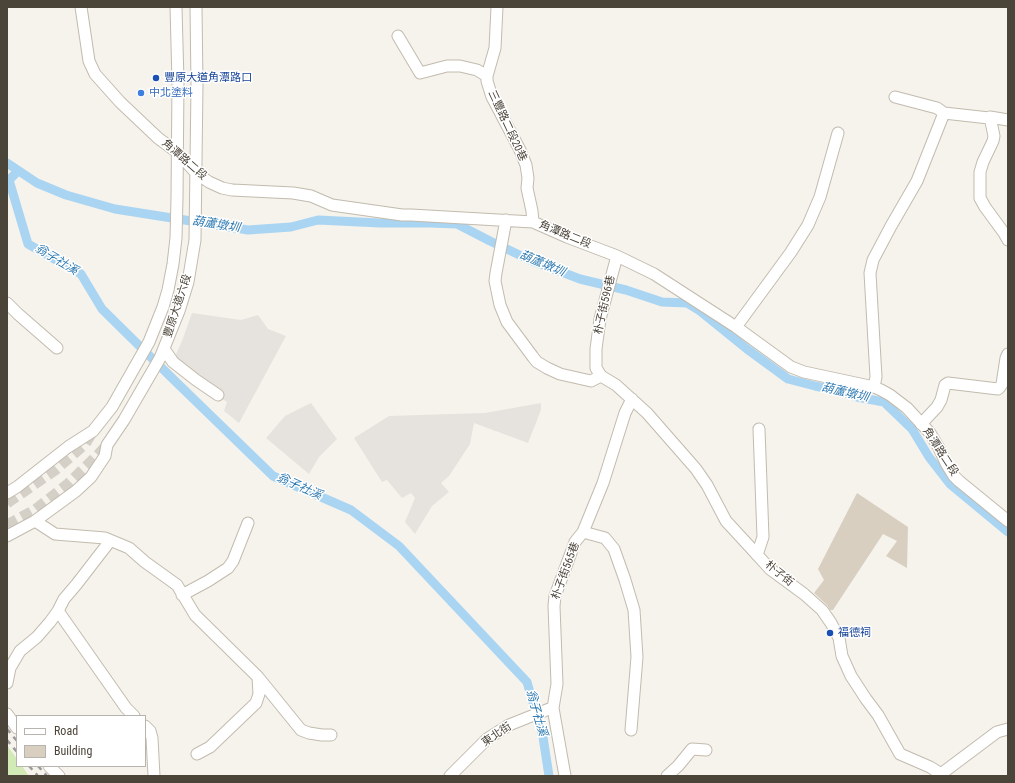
<!DOCTYPE html>
<meta charset="utf-8">
<style>
body{margin:0}
#map{position:relative;width:1015px;height:783px;overflow:hidden;background:#f6f3ec;font-family:"Roboto Condensed",sans-serif}
canvas{display:block}
.frame{position:absolute;inset:0;border:8px solid #4b4439;pointer-events:none}
.legend{position:absolute;left:16px;top:715px;width:130px;height:52px;box-sizing:border-box;background:#fff;border:1px solid #b7b4b0;margin:0;padding:5px 7px;list-style:none;font-size:12px;color:#4b4439}
.legend li{display:flex;align-items:center;gap:8px;height:20px}
.legend b{width:20px;border:1px solid #b7b4b0}
</style>
<div id="map">
<canvas width="1015" height="783"></canvas>
<div class="frame"></div>
<ul class="legend">
<li><b style="height:5px;background:#fff"></b>Road</li>
<li><b style="height:11px;background:#d8cfc1"></b>Building</li>
</ul>
</div>
<script>
const g = document.querySelector('canvas').getContext('2d');
g.lineJoin = 'round';
function paint(path, color) {
  g.fillStyle = color;
  g.fill(path, 'evenodd');
}
function toPath(rows) {
  const path = new Path2D();
  for (const r of rows) {
    path.moveTo(r[0], r[1]);
    for (let i = 2; i < r.length; i += 2) path.lineTo(r[i], r[i + 1]);
  }
  return path;
}
function trace(path, color, width, dash) {
  g.strokeStyle = color;
  g.lineWidth = width;
  g.lineCap = dash ? 'butt' : 'round';
  g.setLineDash(dash || []);
  g.stroke(path);
}
function drawText(font, color, halo, rows, align = 'center') {
  g.font = font + ' "Roboto Condensed","Noto Sans TC",sans-serif';
  g.lineWidth = 3;
  g.setLineDash([]);
  g.textBaseline = 'middle';
  g.strokeStyle = halo;
  g.fillStyle = color;
  for (const [text, x, y, turn = 0] of rows) {
    g.save();
    g.translate(x, y);
    g.rotate((+turn || 0) * Math.PI / 180);
    g.textAlign = isNaN(turn) ? turn : align;
    if (halo) g.strokeText(text, 0, 0);
    g.fillText(text, 0, 0);
    g.restore();
  }
}
paint(toPath([
 [192,313,241,320,258,315,268,329,286,336,239,423,224,411,227,402,171,365,182,341],
 [311,403,337,439,319,457,309,474,266,438,285,416],
 [541,403,541,410,528,443,474,423,470,444,449,476,441,483,449,492,432,506,415,534,405,522,415,498,411,493,402,498,387,480,382,482,354,438,389,416,485,413]
]), '#e6e2dd');
paint(toPath([
 [7,745,17,759,17,766,22,766,29,776,7,776]
]), '#d2eab5');
trace(toPath([
 [7,163,37,183,66,195,115,209,248,230,291,227,318,220,380,223,430,223,457,224,490,241,530,260,580,279,626,290,662,302,687,303,700,311,747,349,788,379,815,386,844,392,857,397,884,402,912,429,929,457,950,484,1008,532],
 [18,171,9,180,28,244,81,274,102,309,174,380,273,476,351,510,399,546,527,682,543,737,549,776]
]), '#a9d4f2', 9);
paint(toPath([
 [857,493,908,527,907,568,886,556,897,541,883,534,833,610,830,610,827,605,814,593,824,580,818,569]
]), '#d8cfc1');
trace(toPath([
 [7,503,55,470,85,444,93,431],
 [7,525,35,510,68,484,98,455,107,445]
]), '#d4d0c8', 11, [11, 5.5]);
const minor = toPath([
 [81,7,89,61,95,74,120,102,158,138,177,152,196,173,209,182,222,188,232,190,293,193,311,196,332,205,402,215,411,215,533,222,567,237,617,256,654,274,736,327,791,367,804,372,874,387,881,390,890,395,907,408,930,433,939,448,946,463,954,476,959,481,1008,521],
 [497,7,495,48,487,76,487,81,492,97,520,150,526,165,528,178,527,188,532,211,533,222],
 [398,36,420,73,447,66,460,66,477,70,487,76],
 [895,97,937,108,944,113,989,118,990,117,1008,120],
 [990,117,994,136,993,141,983,162,980,172,980,198,985,207,1004,233,1008,240],
 [506,220,496,273,495,281,500,305,507,322,533,357,537,362,547,368,560,374,591,381,601,376],
 [617,256,600,319,596,349,596,368,601,376,616,385,647,413,696,469,707,485,726,521,750,547,770,569,804,594,822,610,831,623,839,638,842,656,851,676,866,699,878,715,900,754,930,767,941,774,942,776],
 [7,303,18,314,57,348],
 [736,327,791,252,808,225,820,197,838,133],
 [164,349,173,362,196,380,218,395],
 [874,387,876,377,870,273,873,260,891,226,917,181,944,113],
 [921,424,937,407,941,400,945,385,948,383,998,389,1000,387,1002,384,1006,358,1008,354],
 [7,493,17,487,68,447,93,431,112,407,149,342,163,307,168,290,173,264,176,238,177,198,178,82,176,7],
 [35,521,55,534,105,538,129,548,145,562,177,585,195,615,258,677,301,730,309,733,322,735,331,735],
 [583,532,605,538,614,549,625,580,634,610,637,657,631,730],
 [7,536,35,521,76,491,91,477,105,456,107,445,124,420,160,358,179,311,188,282,195,240,197,85,196,7],
 [757,555,763,537,759,429],
 [182,595,208,581,228,568,233,561,248,523],
 [58,611,126,708,134,716],
 [7,683,10,668,20,651,37,637,50,622,58,611,64,599,76,585,110,541],
 [7,714,17,728],
 [145,726,150,731,152,738,154,776],
 [197,754,210,747,256,703,259,694,258,677],
 [49,766,59,776],
 [941,774,997,732,1008,729],
 [450,776,487,739,509,725,549,709,553,708],
 [565,776,553,708,557,684,554,606,555,596,575,542,583,532,603,483,625,413,632,399],
 [667,776,678,766,692,749,706,750]
]);
trace(minor, '#c2bbae', 13);
trace(minor, '#fff', 11);
trace(toPath([
 [7,729,17,741],
 [7,740,17,752],
 [29,766,38,776],
 [38,766,47,776]
]), '#9a9a9a', 2.5, [5, 5]);
for (const [x, y, r, color] of [
 [156,78,4,"#1a4fb4"],
 [141,93,4,"#3f7fe0"],
 [830,633,4,"#1a4fb4"]
]) {
  const dot = new Path2D();
  dot.arc(x, y, r, 0, 2 * Math.PI);
  g.fillStyle = color;
  g.fill(dot);
  trace(dot, '#fff', 1.5);
}
drawText('11px', '#164399', '#fff', [
 ["豐原大道角潭路口",164,78],
 ["福德祠",838,633]
], 'left');
drawText('11px', '#366cbe', '#fff', [
 ["中北塗料",149,93]
], 'left');
drawText('11px', '#4b4439', '#fff', [
 ["三豐路二段20巷",507,126,65],
 ["角潭路二段",184,160,41],
 ["角潭路二段",565,235,22],
 ["朴子街596巷",605,305,-77],
 ["豐原大道六段",178,306,-72],
 ["角潭路二段",940,452,57],
 ["朴子街565巷",566,571,-70],
 ["朴子街",779,574,39],
 ["東北街",497,735,-34]
]);
drawText('italic 12px', '#2e7ab2', '#fff', [
 ["葫蘆墩圳",216,225,9],
 ["翁子社溪",56,260,31],
 ["葫蘆墩圳",542,264,23],
 ["葫蘆墩圳",845,393,13],
 ["翁子社溪",299,487,24],
 ["翁子社溪",536,713,74]
]);
</script>
